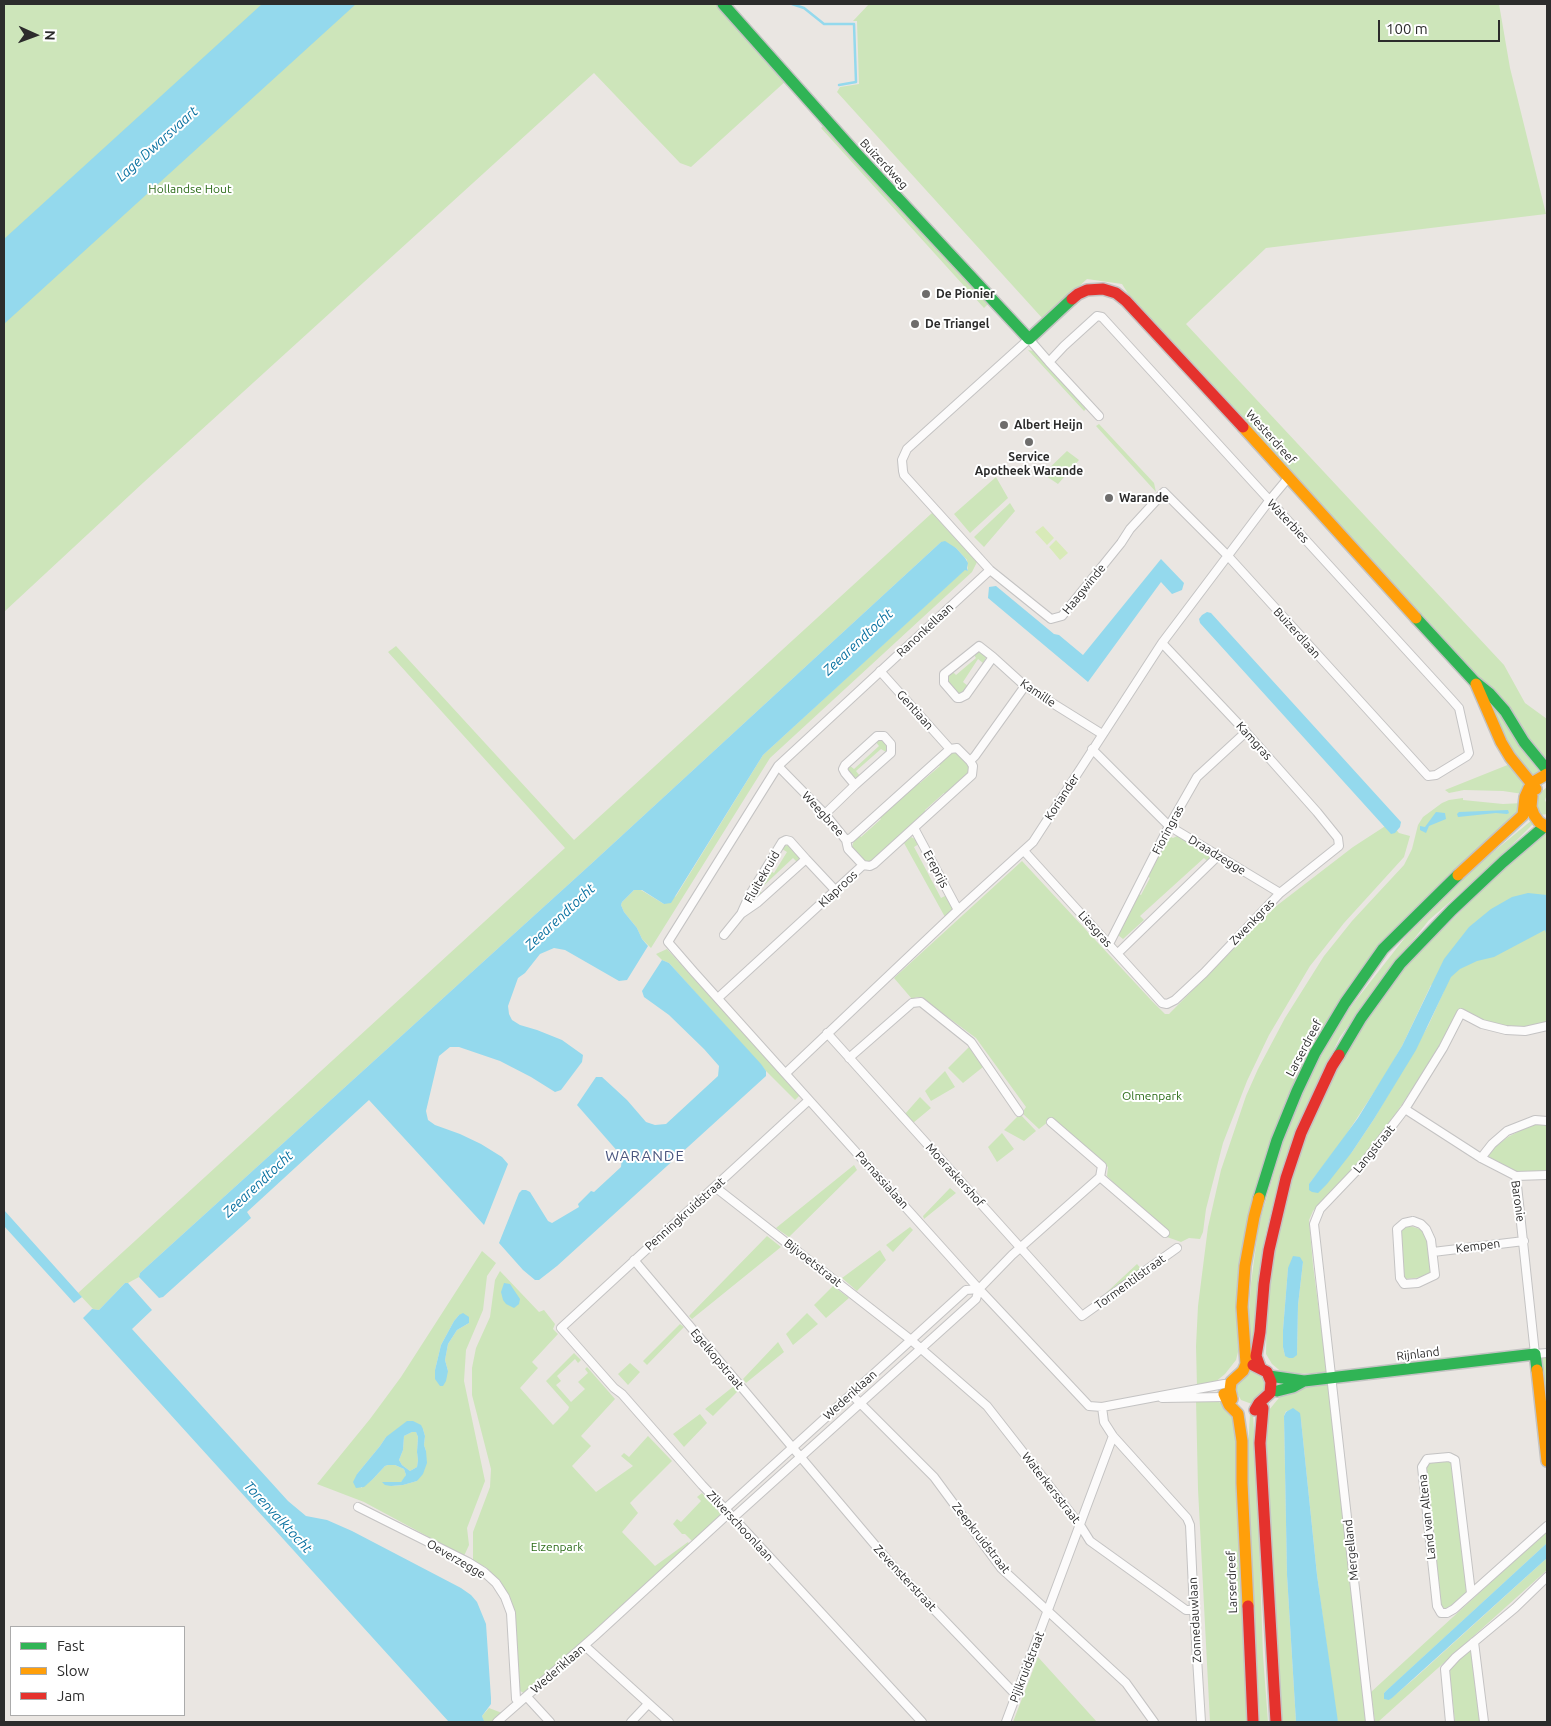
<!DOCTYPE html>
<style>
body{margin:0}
#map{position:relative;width:1551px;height:1726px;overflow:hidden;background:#eae6e2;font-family:Ubuntu,sans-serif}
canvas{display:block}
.frame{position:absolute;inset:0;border:5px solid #2c2c2c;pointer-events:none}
.legend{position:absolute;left:10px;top:1626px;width:175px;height:90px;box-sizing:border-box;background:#fff;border:1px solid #ababab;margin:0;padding:6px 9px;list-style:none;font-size:15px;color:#2c2c2c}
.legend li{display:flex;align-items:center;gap:10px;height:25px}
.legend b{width:25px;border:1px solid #ababab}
.north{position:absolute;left:10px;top:10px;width:50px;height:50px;-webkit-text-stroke:4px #fff;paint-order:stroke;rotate:92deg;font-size:14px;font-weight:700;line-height:20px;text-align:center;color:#2c2c2c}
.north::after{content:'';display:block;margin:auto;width:18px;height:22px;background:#2c2c2c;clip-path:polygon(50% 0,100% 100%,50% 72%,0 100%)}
.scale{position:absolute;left:1378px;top:20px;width:122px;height:22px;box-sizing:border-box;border:2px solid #2c2c2c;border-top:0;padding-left:6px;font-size:15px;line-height:18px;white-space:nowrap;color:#2c2c2c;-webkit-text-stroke:4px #fff;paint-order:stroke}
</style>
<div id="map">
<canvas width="1551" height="1726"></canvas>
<div class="frame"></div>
<ul class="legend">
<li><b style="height:6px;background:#30b455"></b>Fast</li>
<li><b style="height:6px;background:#ff9f0a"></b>Slow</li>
<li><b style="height:6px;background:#e5322d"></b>Jam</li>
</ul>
<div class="north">N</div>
<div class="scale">100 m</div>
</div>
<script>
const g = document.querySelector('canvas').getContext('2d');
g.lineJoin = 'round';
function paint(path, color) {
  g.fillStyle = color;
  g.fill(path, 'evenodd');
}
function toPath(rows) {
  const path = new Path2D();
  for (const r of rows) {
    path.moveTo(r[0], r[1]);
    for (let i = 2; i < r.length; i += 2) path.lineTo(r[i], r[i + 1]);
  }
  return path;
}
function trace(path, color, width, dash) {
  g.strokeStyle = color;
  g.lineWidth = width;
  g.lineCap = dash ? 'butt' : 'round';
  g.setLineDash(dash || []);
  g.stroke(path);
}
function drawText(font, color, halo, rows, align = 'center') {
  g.font = font + ' Ubuntu,sans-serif';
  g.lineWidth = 4;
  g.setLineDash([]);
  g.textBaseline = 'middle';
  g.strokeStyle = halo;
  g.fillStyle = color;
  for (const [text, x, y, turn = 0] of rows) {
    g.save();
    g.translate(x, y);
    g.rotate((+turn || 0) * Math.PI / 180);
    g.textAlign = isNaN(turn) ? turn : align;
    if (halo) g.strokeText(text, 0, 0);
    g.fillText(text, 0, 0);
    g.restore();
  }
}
paint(toPath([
 [4,4,718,4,787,80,691,167,680,163,594,73,144,482,4,612],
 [869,4,1499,4,1510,68,1546,214,1266,248,1186,324,1504,665,1525,703,1547,719,1547,765,1134,303,1122,284,1087,279,1043,319,837,92,840,87,859,84,857,21,853,21],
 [827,122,990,302,984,308,821,128],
 [1028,350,1034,351,1086,409,1084,411],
 [1099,424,1154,483,1156,492,1096,426],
 [1067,451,1079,460,1058,484,1043,474],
 [996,477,1008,498,970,533,954,514],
 [1010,503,1015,511,984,547,974,537],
 [932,513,977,562,972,572,770,758,651,948,642,939,637,928,624,912,621,905,622,902,634,890,641,890,664,904,676,896,763,755,965,569,968,571,967,560,956,548,941,542,591,864,140,1273,139,1277,128,1283,125,1283,99,1310,93,1309,78,1293,565,848,388,652,396,646,574,840],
 [978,649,987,656,983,663,978,659,963,682,968,686,965,691,962,693,957,693,948,683,946,679,948,675,952,671,956,675,976,658,973,653],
 [1485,693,1503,713,1518,745,1538,770,1539,772,1534,776,1511,750],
 [879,739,883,741,887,746,888,751,886,752,881,749,856,771,860,776,857,778,852,777,848,770,849,765,854,769,879,746,875,741],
 [956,752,968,764,970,767,969,773,947,795,944,793,925,810,927,813,873,862,868,863,864,861,852,847,854,840,859,835,861,837,881,819,879,817,918,782,920,783,940,766,938,764,950,753],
 [1510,764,1524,783,1523,794,1503,791,1464,790,1449,793,1445,790],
 [1547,787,1547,794,1545,800,1547,805,1547,814,1541,815,1538,809,1537,801,1540,793],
 [1463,798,1463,800,1503,804,1522,803,1519,813,1406,917,1353,982,1311,1049,1285,1102,1261,1170,1245,1233,1237,1312,1238,1352,1236,1360,1225,1374,1214,1383,1197,1387,1196,1346,1198,1306,1208,1227,1221,1170,1246,1096,1258,1069,1285,1018,1324,956,1352,921,1404,865,1412,849,1418,825,1423,817,1442,803,1449,800],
 [1532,820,1534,823,1490,867,1429,920,1392,967,1340,1037,1303,1113,1282,1168,1266,1232,1258,1287,1253,1360,1250,1361,1248,1324,1251,1283,1259,1224,1282,1145,1312,1072,1339,1024,1353,1004,1407,935,1443,898,1486,858],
 [1390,823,1399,833,1410,836,1404,857,1344,923,1310,966,1269,1035,1247,1081,1223,1143,1206,1209,1203,1232,1200,1239,1189,1238,1181,1242,1167,1237,1107,1176,1108,1167,1053,1118,1039,1129,1022,1113,1026,1107,976,1038,923,999,917,997,912,999,894,978,1022,861,1151,1000,1165,1014,1169,1014,1275,907,1353,847],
 [1547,832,1547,1022,1518,1028,1506,1028,1482,1022,1460,1008,1443,1042,1391,1121,1354,1168,1313,1211,1309,1220,1313,1265,1327,1373,1284,1374,1272,1364,1266,1354,1267,1307,1275,1244,1295,1163,1326,1084,1353,1036,1396,976,1535,837],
 [1431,985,1444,991,1428,1026,1374,1119,1352,1152,1309,1184,1340,1144,1384,1077,1402,1046],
 [1303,1262,1298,1305,1297,1354,1285,1356,1283,1347,1283,1330,1288,1268],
 [1169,836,1173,838,1177,836,1206,853,1210,856,1209,863,1204,858,1140,916,1144,920,1123,939,1118,935,1139,894,1141,895,1150,878,1147,876],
 [911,837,917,840,919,844,914,847,941,898,947,895,952,905,952,911,945,917,904,843],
 [788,845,799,856,799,859,797,862,793,858,759,890,762,894,755,901,752,900,769,870,774,873,787,852,782,849,784,846],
 [667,949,800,1095,795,1100,766,1071,669,963,662,960,656,954],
 [969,1047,983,1067,963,1083,948,1068],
 [945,1071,955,1087,931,1101,925,1091],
 [920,1097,931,1108,913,1123,905,1114],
 [1020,1114,1036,1131,1024,1141,1004,1130],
 [1547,1124,1547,1173,1524,1175,1505,1169,1486,1154,1508,1137,1525,1128,1533,1125],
 [1002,1133,1014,1149,997,1162,988,1147],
 [854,1165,857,1170,789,1237,776,1228],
 [950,1188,956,1193,924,1219,923,1216],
 [1410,1226,1423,1230,1427,1236,1433,1276,1405,1279,1403,1277,1400,1232,1403,1228],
 [910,1227,913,1230,893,1252,886,1245],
 [767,1236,781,1247,692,1319,689,1316],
 [880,1250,886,1260,857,1291,842,1278],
 [482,1251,496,1263,487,1276,483,1310,466,1350,464,1381,485,1481,467,1528,469,1545,464,1556,364,1502,317,1484,370,1419,401,1377],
 [459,1315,469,1323,457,1330,448,1344,445,1360,448,1371,435,1370,441,1345,454,1321],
 [423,1429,425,1436,424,1445,426,1451,417,1481,403,1485,392,1486,383,1482,401,1482,405,1478,406,1475,404,1469,395,1465,388,1465,385,1466,373,1479,361,1488,357,1474,380,1446,386,1437],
 [1137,1264,1142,1270,1093,1305],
 [500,1271,539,1312,544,1310,555,1324,553,1329,558,1334,532,1362,538,1368,520,1388,553,1425,568,1410,569,1407,546,1381,574,1353,581,1360,578,1363,575,1359,557,1376,561,1381,556,1385,571,1402,585,1389,578,1382,588,1373,585,1369,587,1367,615,1399,581,1436,591,1446,572,1466,596,1492,633,1466,621,1456,624,1453,629,1457,648,1436,672,1461,630,1503,638,1513,622,1532,655,1566,688,1542,690,1545,524,1693,520,1691,514,1608,504,1588,487,1568,480,1564,473,1562,473,1532,490,1487,491,1469,472,1395,472,1368,476,1348,490,1317,495,1280],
 [833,1286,849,1298,826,1318,814,1305],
 [807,1313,818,1324,793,1345,786,1334],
 [680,1324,684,1327,647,1365,643,1361],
 [778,1342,784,1352,746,1383,743,1379],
 [1547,1356,1547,1421,1540,1357],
 [630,1363,640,1372,628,1385,618,1374],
 [1250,1370,1259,1373,1266,1383,1263,1393,1256,1398,1252,1404,1241,1400,1236,1391,1236,1384],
 [1328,1382,1367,1722,1338,1722,1336,1715,1317,1575,1301,1420,1286,1411,1284,1416,1287,1575,1296,1722,1280,1722,1264,1423,1269,1410,1283,1393],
 [734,1386,738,1391,713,1416,705,1409],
 [1196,1399,1216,1401,1224,1404,1235,1416,1237,1424,1237,1468,1248,1722,1210,1722,1198,1489],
 [1250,1413,1253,1414,1257,1480,1263,1656,1268,1722,1260,1722,1247,1473],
 [700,1414,707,1423,684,1447,673,1434],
 [412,1432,416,1432,418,1437,417,1452,418,1460,417,1467,410,1471,402,1465,399,1460,403,1450,404,1436],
 [1450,1460,1453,1462,1467,1592,1439,1618,1423,1463],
 [702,1493,720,1513,720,1516,693,1542,685,1534,682,1534,673,1524,677,1519,681,1522,701,1501,697,1497],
 [1547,1531,1547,1543,1384,1693,1389,1700,1415,1678,1547,1558,1547,1570,1378,1722,1375,1722,1371,1692],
 [1474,1647,1482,1722,1455,1722,1449,1669],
 [1038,1657,1097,1722,1013,1722],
 [489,1708,502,1713,503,1715,494,1722,484,1722,482,1716]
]), '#cde5ba');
paint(toPath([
 [1043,526,1054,538,1047,545,1035,532],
 [1056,540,1068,553,1060,560,1049,547]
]), '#d8eab8');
paint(toPath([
 [262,4,356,4,4,324,4,239],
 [945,541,956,548,965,558,968,563,967,568,968,571,965,570,763,755,671,903,664,904,642,890,634,890,622,902,621,905,624,912,637,928,642,939,648,946,627,980,619,981,572,954,565,950,554,948,540,954,525,973,518,978,508,1006,509,1014,512,1020,520,1025,537,1030,562,1040,583,1055,582,1062,561,1090,555,1092,531,1077,500,1061,459,1047,450,1047,439,1056,426,1111,428,1120,435,1125,460,1134,481,1144,502,1157,508,1164,484,1225,369,1100,247,1212,251,1218,163,1297,159,1298,139,1277,140,1273,591,864,941,542],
 [1161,559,1184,583,1182,590,1172,594,1161,582,1088,682,988,598,989,587,996,586,1054,634,1059,635,1083,655],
 [1207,612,1211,613,1401,822,1400,827,1395,833,1391,834,1200,623,1199,619,1202,615],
 [1508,810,1509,813,1507,814,1496,813,1458,817,1457,814,1459,812],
 [1436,812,1445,813,1446,819,1429,826,1426,833,1420,830,1420,826,1425,827],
 [1528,893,1547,895,1547,936,1545,930,1494,957,1477,961,1460,969,1451,977,1416,1050,1374,1119,1352,1152,1327,1184,1318,1193,1312,1192,1309,1190,1309,1184,1358,1118,1402,1046,1444,959,1469,927,1491,909,1512,897],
 [662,960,669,963,761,1064,766,1071,766,1076,557,1266,539,1280,535,1280,523,1270,499,1243,519,1193,522,1190,526,1190,530,1192,548,1221,552,1223,579,1207,578,1204,591,1191,594,1192,621,1167,622,1157,619,1153,577,1105,596,1077,602,1077,627,1100,646,1122,655,1125,666,1124,718,1076,719,1066,704,1049,669,1015,644,997,642,991],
 [4,1210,82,1297,74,1303,4,1226],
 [1293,1256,1300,1257,1303,1262,1298,1305,1297,1355,1293,1358,1289,1358,1285,1356,1283,1347,1283,1330,1288,1268],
 [125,1283,128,1283,152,1310,132,1329,288,1501,306,1516,327,1520,352,1531,461,1588,471,1595,477,1602,486,1624,491,1698,491,1704,482,1716,484,1721,449,1722,83,1318,92,1309,99,1310],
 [504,1283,510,1284,520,1299,519,1304,514,1308,506,1304,503,1300,501,1292],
 [463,1313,469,1317,469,1323,457,1330,448,1344,445,1360,448,1371,446,1381,443,1386,440,1386,435,1379,435,1370,441,1345,454,1321,459,1315],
 [1293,1408,1300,1413,1301,1420,1317,1575,1338,1722,1296,1722,1287,1575,1284,1416,1286,1412],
 [407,1421,413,1421,421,1425,423,1429,425,1436,424,1445,426,1451,427,1463,423,1474,417,1481,403,1485,391,1486,385,1485,382,1482,401,1482,406,1475,404,1469,395,1465,388,1465,385,1466,373,1479,364,1487,356,1488,353,1482,357,1474,380,1446,386,1437],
 [412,1432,416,1432,418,1437,417,1452,418,1460,417,1467,410,1471,402,1465,399,1460,403,1450,404,1436],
 [1547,1543,1547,1558,1392,1698,1389,1700,1384,1699,1384,1693,1387,1690]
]), '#94d9ed');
trace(toPath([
 [792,4,804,8,824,24,854,24,856,82,839,85]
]), '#94d9ed', 2.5);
const street = toPath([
 [1049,362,1064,346,1097,316,1102,317,1452,700,1459,708,1469,753,1467,756,1436,775,1428,776,1228,556,1164,492,1130,529,1121,543,1062,616,1051,619,990,570,904,475,903,471,902,460,907,449,1029,339,1049,362,1099,416],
 [990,570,778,766,668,942,694,972,979,1289,1089,1406,1102,1407,1224,1384],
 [993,657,966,695,960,698,957,698,944,683,944,674,979,646,993,657,1025,686,1102,734],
 [880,671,950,749],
 [1092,749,1169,826,1280,893],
 [778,766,825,814,846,840,848,849,863,865],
 [825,814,855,785,845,773,843,769,845,765,877,736,884,736,891,744,891,753,855,785],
 [914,828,958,910],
 [846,840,851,838,950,749,957,748,970,761],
 [1024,851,1162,1003,1167,1004,1175,1000,1204,973,1280,893,1339,846,1338,838,1317,812,1246,732,1162,643],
 [806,859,757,903,741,914,749,896,782,842,786,840,790,841,806,859,836,891],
 [724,935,741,914],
 [1109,944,1169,826,1197,777,1246,732],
 [1118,953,1218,856],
 [718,998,863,865,870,866,874,864,972,775,973,766,970,761,975,756,1025,686],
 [827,1033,1082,1316,1177,1248],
 [849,1058,912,1003,921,1002,971,1042,1019,1112],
 [786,1073,958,910,1033,842,1162,643,1269,501,1289,477],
 [809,1100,561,1328,614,1388,622,1394,702,1485,729,1513,922,1722],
 [1405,1109,1481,1158,1516,1176,1535,1354,1547,1353],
 [1051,1122,1102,1166,1100,1177,1165,1233],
 [1481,1158,1492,1144,1507,1131,1535,1120,1547,1121],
 [1516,1176,1547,1175],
 [715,1187,911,1340,987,1406,1080,1525,1090,1541,1186,1610,1194,1610],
 [1413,1221,1421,1224,1426,1229,1431,1240,1435,1275,1418,1283,1404,1284,1400,1278,1397,1229,1404,1223,1413,1221],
 [1433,1252,1524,1241],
 [634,1260,897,1571,1016,1695],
 [851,1394,934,1477,1001,1568,1126,1683,1154,1722],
 [1162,1398,1225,1397],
 [1102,1407,1104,1422,1113,1436,1187,1518,1190,1525,1194,1610,1201,1722],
 [358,1507,468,1562,484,1572,496,1583,505,1597,511,1613,516,1699,519,1702],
 [725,1509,966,1290,979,1289],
 [734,1517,976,1299,979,1289,1012,1255,1100,1177],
 [1471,1593,1455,1460,1449,1457,1427,1459,1422,1467,1437,1606,1441,1613,1447,1613,1454,1609,1547,1526],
 [1474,1642,1484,1722],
 [585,1646,669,1722],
 [527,1697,550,1722],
 [497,1722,596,1635,729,1513],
 [631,1722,648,1704],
 [1006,1722,1113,1436],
 [1370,1722,1314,1224,1320,1209,1362,1165,1405,1109,1443,1048,1461,1013,1482,1024,1506,1030,1525,1031,1547,1026],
 [1450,1722,1445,1669,1456,1657,1515,1608,1547,1577]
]);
const fast = toPath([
 [723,4,854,151,1029,339,1072,299],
 [1416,618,1474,681,1489,693,1505,711,1524,742,1547,770],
 [1339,1055,1361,1018,1400,964,1452,910,1503,862,1545,826],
 [1259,1198,1277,1140,1297,1091,1315,1053,1345,1003,1383,949,1458,875],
 [1269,1376,1304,1381,1535,1354,1537,1370],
 [1277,1391,1293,1387,1304,1381]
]);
const slow = toPath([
 [1243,427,1416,618],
 [1476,684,1501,742,1510,757,1536,789],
 [1532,796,1531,807,1534,815,1539,822,1547,827],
 [1458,875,1523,815,1525,797,1529,788,1535,781,1547,774],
 [1537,1370,1547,1461],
 [1224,1394,1229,1405,1238,1414,1242,1441,1242,1483,1248,1606],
 [1232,1399,1230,1390,1231,1382,1243,1371,1246,1364,1242,1307,1245,1266,1254,1217,1259,1198]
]);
const jam = toPath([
 [1072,299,1078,294,1087,290,1103,289,1116,293,1126,301,1243,427],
 [1253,1365,1267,1372,1271,1382,1270,1393,1259,1403,1255,1410],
 [1260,1367,1256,1356,1260,1332,1264,1284,1269,1250,1286,1178,1301,1133,1332,1066,1339,1055],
 [1263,1408,1260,1443,1276,1722],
 [1248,1606,1253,1722]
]);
trace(street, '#c4c3c3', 10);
trace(fast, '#c4c3c3', 14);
trace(slow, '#c4c3c3', 14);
trace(jam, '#c4c3c3', 14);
trace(street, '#fcfbfb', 8);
trace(fast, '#30b455', 11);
trace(slow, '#ff9f0a', 11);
trace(jam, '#e5322d', 11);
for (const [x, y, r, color] of [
 [926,294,5,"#6e6d6c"],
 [915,324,5,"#6e6d6c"],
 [1004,425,5,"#6e6d6c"],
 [1029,442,5,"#6e6d6c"],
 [1109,498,5,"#6e6d6c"]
]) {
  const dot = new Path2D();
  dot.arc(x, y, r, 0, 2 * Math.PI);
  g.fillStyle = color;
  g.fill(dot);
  trace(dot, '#fff', 2);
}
drawText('12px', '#2c2c2c', '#fff', [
 ["Buizerdweg",884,164,47],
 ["Westerdreef",1271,437,48],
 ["Waterbies",1288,521,47],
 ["Haagwinde",1084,589,-51],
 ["Ranonkellaan",925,630,-43],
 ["Buizerdlaan",1297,633,48],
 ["Kamille",1038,693,34],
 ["Gentiaan",915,710,48],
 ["Kamgras",1254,741,48],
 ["Koriander",1062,797,-57],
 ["Weegbree",823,814,48],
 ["Fioringras",1168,830,-62],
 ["Draadzegge",1217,855,31],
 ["Ereprijs",936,869,62],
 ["Fluitekruid",762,877,-60],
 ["Klaproos",838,889,-43],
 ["Zwenkgras",1252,922,-46],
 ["Liesgras",1095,929,48],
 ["Larserdreef",1304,1048,-62],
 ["Langstraat",1374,1149,-51],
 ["Moeraskershof",955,1175,48],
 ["Parnassialaan",882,1180,48],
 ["Baronie",1518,1201,82],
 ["Penningkruidstraat",685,1214,-42],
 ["Kempen",1478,1246,-7],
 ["Bijvoetstraat",813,1263,38],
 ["Tormentilstraat",1130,1282,-36],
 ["Rijnland",1418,1354,-7],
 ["Egelkopstraat",717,1359,50],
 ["Wederiklaan",850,1395,-42],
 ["Waterkersstraat",1051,1488,52],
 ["Land van Altena",1427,1517,-96],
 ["Zilverschoonlaan",740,1526,47],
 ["Zeepkruidstraat",981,1538,52],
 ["Mergelland",1351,1550,-96],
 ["Oeverzegge",456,1559,30],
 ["Zevensterstraat",905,1578,47],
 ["Larserdreef",1232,1582,-92],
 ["Zonnedauwlaan",1195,1620,-93],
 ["Pijlkruidstraat",1027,1667,-69],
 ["Wederiklaan",558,1669,-41]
]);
drawText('12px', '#2c6c19', '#fff', [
 ["Hollandse Hout",190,189],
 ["Olmenpark",1152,1096],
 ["Elzenpark",557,1547]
]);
drawText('bold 12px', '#2c2c2c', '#fff', [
 ["De Pionier",936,294],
 ["De Triangel",925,324],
 ["Albert Heijn",1014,425],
 ["Service",1029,457,"center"],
 ["Apotheek Warande",1029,471,"center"],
 ["Warande",1119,498]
], 'left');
drawText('italic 14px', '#0a72a1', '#fff', [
 ["Lage Dwarsvaart",157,144,-42],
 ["Zeearendtocht",858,642,-43],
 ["Zeearendtocht",560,917,-43],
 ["Zeearendtocht",258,1184,-43],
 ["Torenvalktocht",278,1517,47]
]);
g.letterSpacing = '1px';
drawText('15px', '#4a557e', '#fff', [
 ["WARANDE",645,1156]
]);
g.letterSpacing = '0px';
</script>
